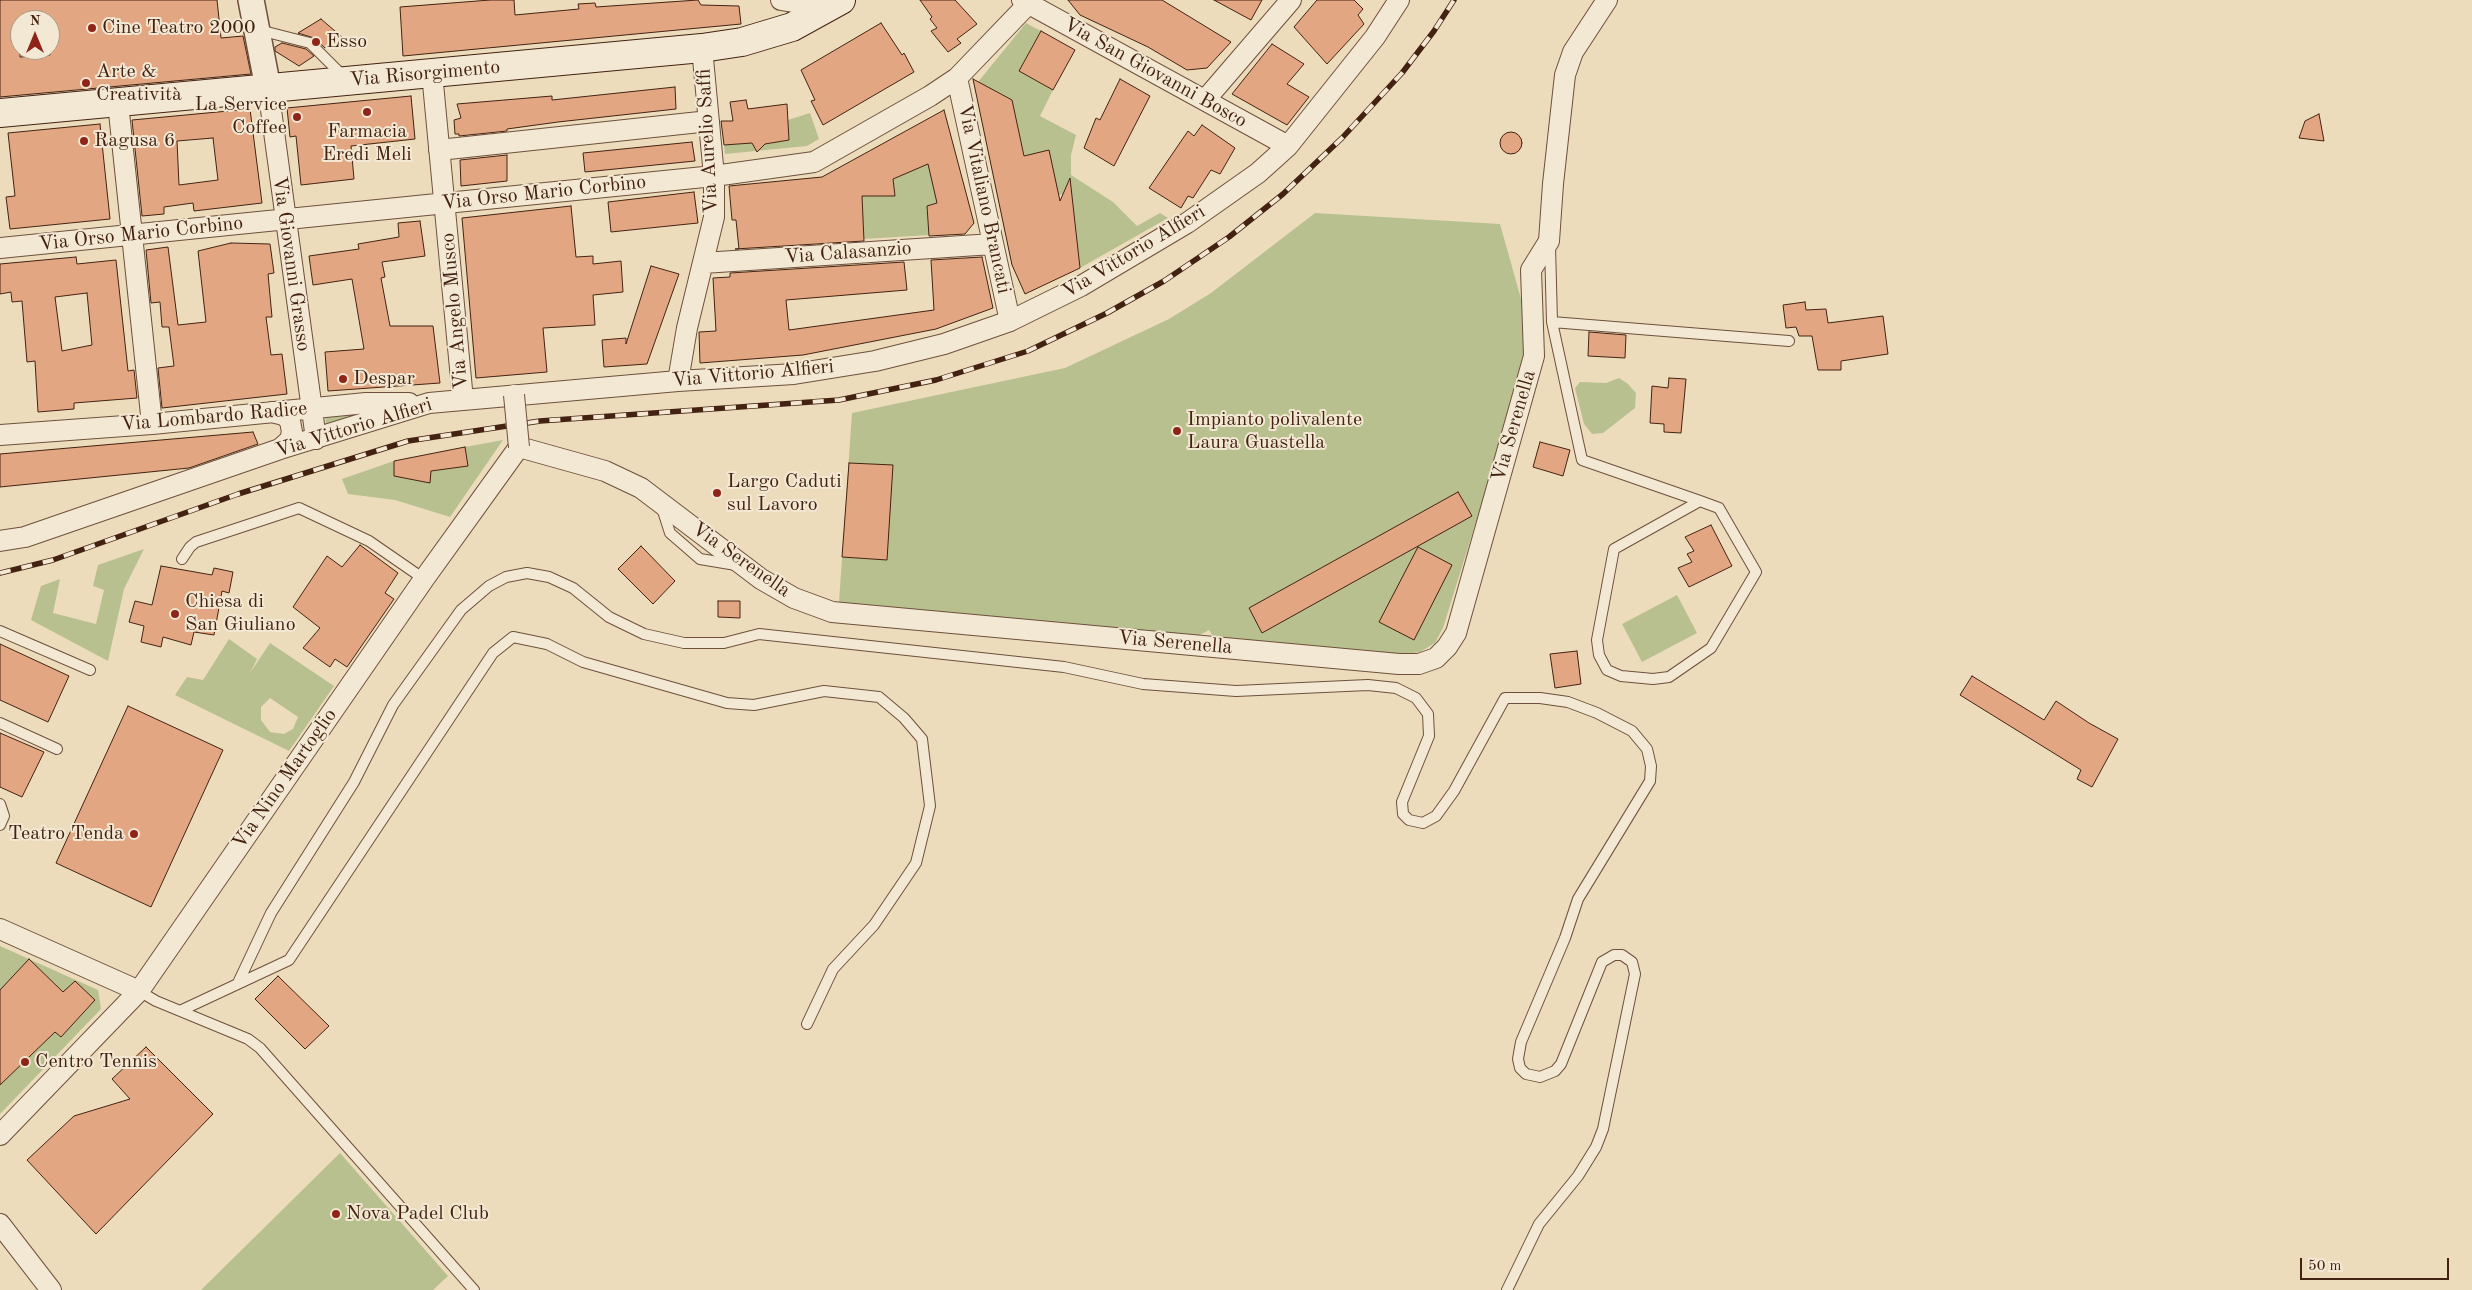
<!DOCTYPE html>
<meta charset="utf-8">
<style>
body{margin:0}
#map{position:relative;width:2472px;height:1290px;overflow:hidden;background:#ecdcbc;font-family:"Old Standard TT",serif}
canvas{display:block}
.north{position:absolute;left:10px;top:10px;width:50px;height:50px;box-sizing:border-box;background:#f3e8d3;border:1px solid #ad9986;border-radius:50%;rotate:0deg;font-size:14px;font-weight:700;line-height:20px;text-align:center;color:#442212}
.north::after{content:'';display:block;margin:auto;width:18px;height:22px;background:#8f2418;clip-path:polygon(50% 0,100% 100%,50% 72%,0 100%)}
.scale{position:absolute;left:2300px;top:1258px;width:149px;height:22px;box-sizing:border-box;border:2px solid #442212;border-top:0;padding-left:6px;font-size:15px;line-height:18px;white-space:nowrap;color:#442212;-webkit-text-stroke:4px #f3e8d3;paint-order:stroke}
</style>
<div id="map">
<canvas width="2472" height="1290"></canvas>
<div class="north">N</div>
<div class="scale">50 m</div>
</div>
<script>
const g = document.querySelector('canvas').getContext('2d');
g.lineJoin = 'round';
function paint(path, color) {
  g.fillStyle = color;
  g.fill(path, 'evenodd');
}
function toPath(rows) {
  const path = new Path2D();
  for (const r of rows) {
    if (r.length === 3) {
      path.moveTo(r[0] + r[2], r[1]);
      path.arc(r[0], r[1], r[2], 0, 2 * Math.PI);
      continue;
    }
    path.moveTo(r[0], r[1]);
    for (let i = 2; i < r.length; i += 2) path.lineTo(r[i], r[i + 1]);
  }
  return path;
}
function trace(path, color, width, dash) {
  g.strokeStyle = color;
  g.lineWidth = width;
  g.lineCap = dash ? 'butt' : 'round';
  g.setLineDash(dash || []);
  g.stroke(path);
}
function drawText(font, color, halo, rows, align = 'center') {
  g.font = font + ' "Old Standard TT",serif';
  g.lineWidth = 4;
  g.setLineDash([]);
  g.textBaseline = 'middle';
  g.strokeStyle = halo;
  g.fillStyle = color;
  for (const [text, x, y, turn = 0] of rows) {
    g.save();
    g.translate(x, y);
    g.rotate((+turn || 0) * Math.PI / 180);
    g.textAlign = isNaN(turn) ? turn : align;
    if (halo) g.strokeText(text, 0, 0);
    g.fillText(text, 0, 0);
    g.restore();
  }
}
paint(toPath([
 [1026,23,1041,31,1019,71,1053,90,1040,116,1076,135,1071,155,1071,175,1113,202,1137,226,1160,213,1168,218,1080,268,1072,193,1036,198,1031,183,1055,179,1049,151,1024,156,1012,100,978,82],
 [810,113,819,139,807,146,725,154,724,145,752,143,755,148,760,149,765,144,789,140,788,120],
 [928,161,937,203,927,206,929,235,864,239,862,196,895,196,893,179],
 [1315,213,1500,224,1523,306,1524,367,1443,628,1435,643,1420,652,1397,655,1214,638,1209,630,1198,636,839,602,852,413,1065,368,1169,319,1211,293],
 [1619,378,1628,384,1636,393,1635,408,1603,433,1592,434,1584,424,1575,388,1580,382,1606,383],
 [325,413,368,413,326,424],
 [503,440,450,517,395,500,348,494,342,479,394,461,394,476,468,466,465,447],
 [144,549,124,589,108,661,31,620,41,586,60,579,53,613,96,624,104,590,93,586,98,565],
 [1677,595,1697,633,1642,662,1622,624],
 [229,639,257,659,250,673,270,643,334,686,289,751,175,695,187,677,203,680],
 [270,698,298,717,293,729,284,734,270,732,261,720,261,707],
 [0,946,98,990,101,1009,0,1114],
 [340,1153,448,1276,433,1290,201,1290]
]), '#b9c08f');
const building = toPath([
 [0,0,217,0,221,38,243,36,251,74,0,97,0,0],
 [20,20,50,20,50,55,20,57,20,20],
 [490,0,514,0,515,15,579,9,578,4,595,3,596,7,698,0,701,5,739,6,741,24,403,56,400,7,490,0],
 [920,0,955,0,977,24,957,39,961,43,948,52,931,31,937,28,930,19,932,17,920,0],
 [1068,0,1162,0,1231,42,1207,68,1187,70,1148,47,1080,15,1068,0],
 [1214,0,1262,0,1251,20,1214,0],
 [1317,0,1354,0,1363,9,1358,15,1364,24,1327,64,1294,27,1317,0],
 [321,19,342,37,325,48,314,38,298,33,321,19],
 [881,23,902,55,904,53,914,72,823,125,811,101,815,100,801,70,881,23],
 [1041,31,1075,50,1053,90,1019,71,1041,31],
 [282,43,306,49,314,56,299,66,275,51,275,47,282,43],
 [1272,44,1304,64,1287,84,1309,97,1287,125,1232,94,1272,44],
 [973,79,1012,100,1024,156,1049,150,1060,201,1070,178,1080,268,1025,294,1012,265,973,79],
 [1120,79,1150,96,1114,166,1084,148,1096,118,1100,120,1120,79],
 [675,87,676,109,558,122,507,129,507,131,459,136,459,134,455,134,454,120,461,118,457,104,552,96,552,100,675,87],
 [411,96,415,139,351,146,354,179,301,185,296,136,290,137,287,108,411,96],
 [746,100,748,109,787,104,789,140,765,144,757,152,752,143,724,145,721,121,733,121,730,102,746,100],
 [250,109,262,203,194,211,193,203,164,207,164,214,142,216,132,120,250,109],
 [213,138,218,180,179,185,177,141,213,138],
 [944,110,974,223,965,234,929,236,927,206,937,203,928,164,893,179,895,196,862,196,864,241,735,249,739,249,736,220,732,220,729,186,822,177,944,110],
 [2319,114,2324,141,2299,138,2305,121,2319,114],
 [100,124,110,219,10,229,6,197,15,196,8,133,100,124],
 [1202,125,1235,148,1220,174,1211,170,1193,198,1188,196,1181,208,1149,188,1188,131,1194,136,1202,125],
 [1511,143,11],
 [692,142,695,161,585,172,583,153,692,142],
 [507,155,507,181,461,186,460,160,507,155],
 [694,192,698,223,611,232,608,202,694,192],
 [571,206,576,257,593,256,593,264,621,261,623,292,593,295,595,325,543,328,547,372,476,378,462,218,571,206],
 [420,221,425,256,382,262,385,277,381,278,390,326,433,326,440,383,328,391,325,352,364,349,352,279,313,285,309,256,359,249,358,244,399,237,398,223,420,221],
 [231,243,270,244,274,273,268,274,272,317,266,317,271,355,282,354,287,394,162,408,158,368,174,366,169,327,162,327,160,302,151,303,146,250,168,247,178,325,206,322,198,251,231,243],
 [76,257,77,264,116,260,128,371,134,370,137,398,74,403,74,409,38,412,35,361,27,362,22,301,12,302,11,292,0,294,0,264,76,257],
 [87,293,92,345,62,351,55,297,87,293],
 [982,257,993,308,936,329,803,355,700,363,699,332,716,331,713,278,730,277,730,273,904,262,907,290,786,300,789,330,934,310,931,260,982,257],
 [651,266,679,274,647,364,604,367,602,340,626,338,626,344,651,266],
 [1805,302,1806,310,1826,309,1828,323,1883,316,1888,354,1841,361,1841,370,1818,370,1812,336,1799,336,1796,327,1786,328,1783,305,1805,302],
 [1589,332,1626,335,1625,358,1588,356,1589,332],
 [1669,378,1686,379,1681,433,1664,432,1664,424,1650,423,1652,386,1668,388,1669,378],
 [253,432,258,444,189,468,0,487,0,454,253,432],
 [1540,442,1570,450,1563,476,1533,467,1540,442],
 [465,447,468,466,431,471,430,483,394,476,394,461,465,447],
 [849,463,893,465,887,560,842,557,849,463],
 [1458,492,1472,516,1262,633,1249,608,1458,492],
 [1711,525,1732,566,1689,587,1678,568,1692,562,1687,554,1694,551,1685,537,1711,525],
 [360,545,398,573,385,593,394,599,347,667,335,659,330,667,303,648,320,628,293,607,327,556,342,567,360,545],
 [641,546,675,581,653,604,618,569,641,546],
 [1418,547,1452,565,1414,640,1379,622,1418,547],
 [161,566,212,575,214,568,233,572,229,593,222,591,214,635,194,632,191,645,163,637,161,647,141,642,144,626,129,622,135,601,152,605,161,566],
 [718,601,740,601,740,618,718,617,718,601],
 [0,644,69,676,48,722,0,700,0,644],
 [1577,651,1581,684,1555,688,1550,654,1577,651],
 [1972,676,2044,720,2056,701,2089,723,2118,739,2092,787,2077,779,2081,770,1960,695,1972,676],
 [128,706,223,750,151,907,56,863,128,706],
 [0,733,44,752,22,797,0,787,0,733],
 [29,959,63,992,75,981,95,1000,61,1037,55,1032,0,1085,0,990,29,959],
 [278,976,329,1026,305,1049,255,999,278,976],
 [146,1047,213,1114,96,1234,27,1160,74,1116,130,1099,112,1079,146,1047]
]);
paint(building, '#e2a782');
trace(building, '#442212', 1);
const service = toPath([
 [259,30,310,43,344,77],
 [1550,246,1552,322,1582,460,1700,501,1719,508,1756,572,1711,648,1669,677,1653,679,1621,676,1607,670,1599,655,1597,640,1614,549,1700,501],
 [1552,322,1789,341],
 [662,508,670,533,700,559,736,565],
 [182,559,190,547,196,542,299,508,369,541,424,579],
 [0,631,90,670],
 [0,723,57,749],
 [0,804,4,816,0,825],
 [238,983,271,913,354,782,393,705,461,610,489,586,506,577,527,573,549,577,573,588,609,617,644,634,684,643,724,643,759,634,1064,667,1143,684,1236,691,1368,685,1396,688,1416,698,1428,714,1429,736,1402,802,1403,814,1409,820,1423,823,1436,816,1454,791,1505,698,1540,698,1568,702,1597,713,1632,731,1647,749,1651,766,1650,781,1578,899,1565,938,1521,1042,1518,1059,1520,1068,1526,1074,1540,1077,1555,1071,1561,1064,1602,962,1614,955,1622,955,1632,962,1635,974,1603,1129,1596,1147,1578,1176,1539,1224,1507,1290],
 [139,991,156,1001,248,1039,260,1048,474,1290],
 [182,1010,289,960,493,653,513,637,547,644,583,662,727,703,754,705,824,691,879,697,904,718,922,739,930,806,916,863,874,925,833,969,807,1024]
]);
const minor = toPath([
 [781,0,829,8],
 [1022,0,1288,146],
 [432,73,463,400],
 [957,78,1010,321],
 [268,88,316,439],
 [1205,100,1291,0],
 [118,103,152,424],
 [439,150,709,121],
 [0,248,714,176,814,162,930,96,957,78,1032,0],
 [703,263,993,244],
 [678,381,687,328,714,217,714,176,702,48],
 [271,412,284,415,290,421,292,432,290,440,280,449],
 [0,435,152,424,366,403,409,403],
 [0,541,25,537,280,449,429,403,678,381,794,374,875,361,944,344,1010,321,1081,286,1187,223,1258,173,1288,146,1375,37,1399,0],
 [0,929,139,991],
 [0,1135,139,991,424,579,519,447,605,471,641,488,761,579,794,598,832,612,1399,664,1419,664,1436,658,1447,647,1456,633,1534,356,1531,270,1549,241,1553,184,1565,75,1573,52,1607,0],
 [0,1224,51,1290]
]);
const tertiary = toPath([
 [251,0,268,88]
]);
const secondary = toPath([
 [0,113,702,48,742,42,792,27,841,0]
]);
trace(service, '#6e503c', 12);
trace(minor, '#6e503c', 22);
trace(tertiary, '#6e503c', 28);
trace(secondary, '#442212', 30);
trace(service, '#f3e8d3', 10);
trace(minor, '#f3e8d3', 20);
trace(tertiary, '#f3e8d3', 25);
trace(secondary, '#f3e8d3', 28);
const rail = toPath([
 [0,573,53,560,238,494,408,441,540,421,839,400,936,380,1028,351,1107,313,1164,281,1229,237,1283,194,1342,138,1402,73,1434,31,1454,0]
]);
trace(rail, '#442212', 5.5);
trace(rail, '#f3e8d3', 4, [11]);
const minorBridge = toPath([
 [514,395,519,447]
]);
trace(minorBridge, '#6e503c', 22, []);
trace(minorBridge, '#f3e8d3', 20);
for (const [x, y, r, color] of [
 [92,28,5,"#8f2418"],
 [316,42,5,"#8f2418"],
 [86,83,5,"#8f2418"],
 [367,112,5,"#8f2418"],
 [297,117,5,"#8f2418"],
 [84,141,5,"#8f2418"],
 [343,379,5,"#8f2418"],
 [1177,431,5,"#8f2418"],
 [717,493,5,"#8f2418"],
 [175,614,5,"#8f2418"],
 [134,834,5,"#8f2418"],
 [25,1062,5,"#8f2418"],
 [336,1214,5,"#8f2418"]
]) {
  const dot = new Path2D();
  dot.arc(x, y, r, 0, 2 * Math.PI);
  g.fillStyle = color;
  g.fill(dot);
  trace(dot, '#f3e8d3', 2);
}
drawText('20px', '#442212', '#f3e8d3', [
 ["Cine Teatro 2000",102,28],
 ["Esso",326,42],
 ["Arte &",96,72],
 ["Creatività",96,95],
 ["La Service",287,105,"right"],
 ["Coffee",287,128,"right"],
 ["Farmacia",367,132,"center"],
 ["Eredi Meli",367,155,"center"],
 ["Ragusa 6",94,141],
 ["Despar",353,379],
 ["Impianto polivalente",1187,420],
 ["Laura Guastella",1187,443],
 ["Largo Caduti",727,482],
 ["sul Lavoro",727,505],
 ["Chiesa di",185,602],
 ["San Giuliano",185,625],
 ["Teatro Tenda",124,834,"right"],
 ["Centro Tennis",35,1062],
 ["Nova Padel Club",346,1214]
], 'left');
drawText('20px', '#442212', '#f3e8d3', [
 ["Via San Giovanni Bosco",1155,73,29],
 ["Via Risorgimento",425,74,-5],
 ["Via Aurelio Saffi",708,141,-93],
 ["Via Orso Mario Corbino",544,193,-6],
 ["Via Vitaliano Brancati",984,199,78],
 ["Via Orso Mario Corbino",141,234,-6],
 ["Via Vittorio Alfieri",1134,252,-31],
 ["Via Calasanzio",848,253,-4],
 ["Via Giovanni Grasso",291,264,82],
 ["Via Angelo Musco",455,311,-95],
 ["Via Vittorio Alfieri",753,374,-5],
 ["Via Lombardo Radice",214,417,-5],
 ["Via Serenella",1514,426,-74],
 ["Via Vittorio Alfieri",354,428,-17],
 ["Via Serenella",741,560,35],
 ["Via Serenella",1175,643,5],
 ["Via Nino Martoglio",285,779,-55]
]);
</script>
